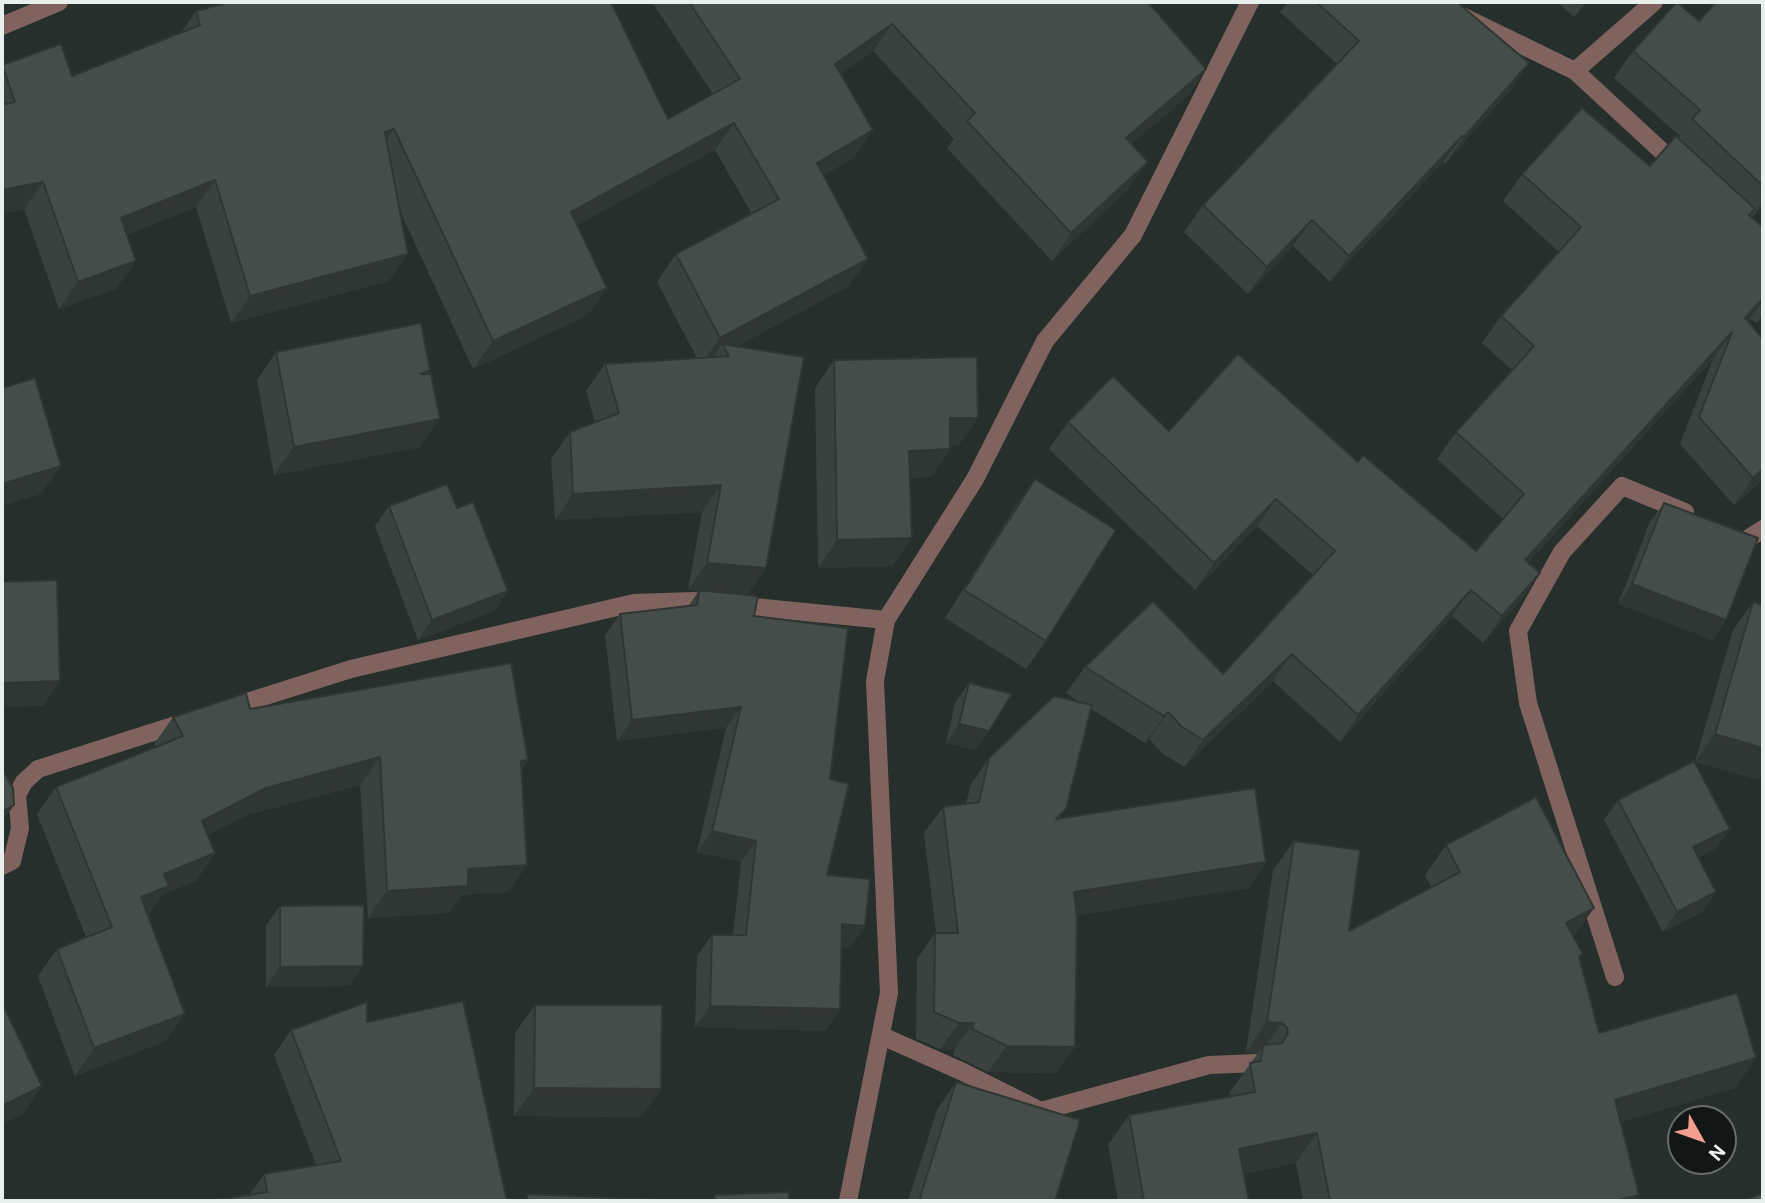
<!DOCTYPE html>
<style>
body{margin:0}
#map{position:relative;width:1765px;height:1203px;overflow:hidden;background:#262f2b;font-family:Roboto,sans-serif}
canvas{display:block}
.frame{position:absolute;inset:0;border:4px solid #e9efec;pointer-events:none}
.north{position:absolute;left:1667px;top:1105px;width:70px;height:70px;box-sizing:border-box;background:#121614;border:2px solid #686d6a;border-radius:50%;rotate:130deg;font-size:19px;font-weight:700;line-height:28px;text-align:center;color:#e9efec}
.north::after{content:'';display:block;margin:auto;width:24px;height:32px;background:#f59d8e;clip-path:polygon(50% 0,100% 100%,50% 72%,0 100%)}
</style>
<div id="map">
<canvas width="1765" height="1203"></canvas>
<div class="frame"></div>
<div class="north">N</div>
</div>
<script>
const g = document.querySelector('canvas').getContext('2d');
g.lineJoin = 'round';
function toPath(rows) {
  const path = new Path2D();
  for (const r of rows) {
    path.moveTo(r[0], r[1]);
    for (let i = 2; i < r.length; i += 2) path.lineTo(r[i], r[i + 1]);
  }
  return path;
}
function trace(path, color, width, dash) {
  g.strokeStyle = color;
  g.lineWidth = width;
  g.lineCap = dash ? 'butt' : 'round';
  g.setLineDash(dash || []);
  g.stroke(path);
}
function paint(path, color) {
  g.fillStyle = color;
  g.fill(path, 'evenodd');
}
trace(toPath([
 [1433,2,1575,71,1680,168],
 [2,26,59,2],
 [1575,71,1654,2],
 [1735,538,1743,542,1763,529],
 [228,708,351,669,634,603,693,601,886,620],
 [2,866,12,861,20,828,17,795,24,782,38,769,188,721],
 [1615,977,1528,703,1518,631,1562,552,1622,486,1685,512],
 [882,1036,963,1072,1041,1111,1209,1065,1256,1063],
 [848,1201,889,993,875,681,886,620,975,479,1045,341,1133,235,1250,2]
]), '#80635e', 18);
paint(toPath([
 [652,2,1148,2,1206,69,1187,97,1131,144,1128,189,1052,261,947,148,954,139,873,51,841,74,873,130,854,157,824,175,849,286,737,346,766,568,747,595,754,616,830,779,827,875,865,926,850,948,842,947,840,1009,825,1031,695,1027,697,956,712,935,733,935,741,862,697,852,726,728,617,741,605,635,620,614,689,605,699,591,702,591,688,590,702,512,555,520,551,459,570,432,595,422,586,391,605,364,697,358,657,282,676,254,752,214,715,150,577,225,588,315,473,369,400,211,389,281,231,323,196,207,127,235,117,288,59,309,24,209,2,214,2,65,72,76,181,33,196,11,668,119,713,94],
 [1288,2,1457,2,1529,63,1510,90,1445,164,1443,162,1330,282,1293,246,1248,294,1184,232,1203,205,1337,64,1280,12],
 [1557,2,1588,2,1574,17],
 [1763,2,1763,205,1752,218,1763,227,1763,315,1757,323,1750,319,1748,321,1763,479,1734,505,1680,444,1713,359,1528,563,1521,600,1483,643,1452,616,1340,742,1273,681,1184,767,1163,754,1149,739,1145,743,1091,709,1060,818,1266,862,1248,888,1077,915,1075,1047,1056,1073,988,1072,953,1055,955,1049,940,1049,916,1039,917,959,935,933,936,933,924,833,943,807,966,804,971,784,989,758,1078,701,1066,693,1085,667,1223,674,1313,575,1257,526,1195,590,1049,449,1068,422,1169,431,1358,462,1476,551,1503,519,1437,459,1456,432,1512,370,1482,343,1501,316,1559,252,1503,201,1522,174,1650,166,1680,136,1614,78,1633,51,1699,21],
 [276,352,430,370,428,374,420,447,274,475,257,380],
 [834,360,959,445,950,446,950,449,931,477,910,478,912,538,892,566,818,568,815,388],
 [1035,479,1046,641,1026,669,945,618,1015,507],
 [1664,503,1713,640,1618,604,1650,522],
 [389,506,457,508,508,591,494,611,418,640,375,526],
 [1753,602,1763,781,1695,762,1733,630],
 [969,683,975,750,946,743,955,703],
 [250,709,528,760,522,769,527,865,508,892,462,895,449,913,368,918,360,785,247,815,208,835,215,853,196,881,163,894,150,913,147,914,166,1041,75,1076,38,976,57,949,86,937,37,814,56,787,156,747,154,744,173,717],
 [1618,800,1730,829,1716,848,1698,858,1716,892,1702,912,1663,932,1604,820],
 [1294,841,1349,931,1431,887,1425,875,1446,845,1574,937,1599,1033,1756,1058,1735,1088,1621,1122,1639,1195,1635,1201,1303,1201,1296,1163,1244,1174,1249,1201,1118,1201,1108,1145,1129,1115,1230,1097,1229,1093,1258,1053,1246,1052,1273,870],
 [280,906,350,986,266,987,266,925],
 [535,1005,642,1117,514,1116,515,1033],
 [291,1030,507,1201,250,1194,264,1174,316,1165,274,1055],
 [956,1082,1055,1201,908,1201,937,1110]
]), '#3a423f');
paint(toPath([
 [1585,2,1588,2,1574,17],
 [892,24,873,51,816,92,835,64],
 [1529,63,1510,90,1445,164,1464,137],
 [1206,69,1187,97,1106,166,1126,138],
 [734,123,715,150,552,239,571,212],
 [394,129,374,157,385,132],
 [873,130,854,157,798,190,817,163],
 [1462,136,1443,162,1330,282,1349,256],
 [1148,162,1128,189,1052,261,1071,233],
 [215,180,196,207,102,245,121,218],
 [43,182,24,209,2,214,2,190],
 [1763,201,1763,205,1751,219],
 [1312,220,1293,246,1248,294,1267,267],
 [408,254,389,281,231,323,250,296],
 [868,259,849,286,727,352,722,344,711,360,701,365,720,338],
 [136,261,117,288,59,309,78,282],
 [607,288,588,315,473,369,493,341],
 [1763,298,1763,300,1750,319,1726,345,1745,318],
 [1732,332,1713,359,1506,587,1525,560],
 [950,418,978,418,959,445,930,446],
 [440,419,420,447,274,475,294,447],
 [950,449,931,477,890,478,909,451],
 [61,466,41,494,2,506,2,484],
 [1763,469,1763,479,1734,505,1753,478],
 [721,485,702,512,555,520,573,494],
 [1276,499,1257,526,1195,590,1214,563],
 [912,538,892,566,818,568,837,540],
 [707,563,766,568,747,595,688,590],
 [1540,573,1521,600,1483,643,1502,616],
 [1632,584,1726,620,1713,640,1618,604],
 [1471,590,1452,616,1340,742,1358,715],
 [508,591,494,611,418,640,432,620],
 [1292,654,1273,681,1184,767,1203,740],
 [60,681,43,706,2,707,2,683],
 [741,707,726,728,617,741,632,720],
 [1168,712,1149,739,1145,743,1164,716],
 [959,724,989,731,975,750,946,743],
 [1715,734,1763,748,1763,781,1695,762],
 [380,757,360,785,247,815,183,848,202,821,266,788],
 [528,760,509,788,521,761],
 [14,805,7,815,2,818,2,812],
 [1730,829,1716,848,1679,867,1693,847],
 [712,831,756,841,741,862,697,852],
 [215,853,196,881,163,894,150,913,122,924,141,897,164,874],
 [1266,862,1248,888,1056,919,1074,892],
 [527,865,508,892,462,895,449,913,368,918,387,891,468,869],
 [1716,892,1702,912,1663,932,1677,912],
 [1594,908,1573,938,1566,923],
 [842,924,865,926,850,948,827,945],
 [363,966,350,986,266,987,280,967],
 [710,1006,840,1009,825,1031,695,1027],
 [185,1014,166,1041,75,1076,94,1048],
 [1267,1022,1282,1023,1263,1050,1263,1045,1258,1053,1246,1052],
 [959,1023,974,1023,955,1049,940,1049],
 [1007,1046,1075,1047,1056,1073,988,1072],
 [1756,1058,1735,1088,1594,1130,1615,1100],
 [42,1086,23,1114,2,1125,2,1106],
 [534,1088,661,1089,642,1117,514,1116],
 [1317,1133,1296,1163,1218,1179,1239,1149],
 [1639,1195,1635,1201,1614,1201]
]), '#303633');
const building = toPath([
 [229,2,611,2,668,119,740,79,689,2,1148,2,1206,69,1126,138,1148,162,1071,233,967,121,975,113,892,24,835,64,873,130,817,163,868,259,720,338,676,254,779,199,734,123,571,212,607,288,493,341,394,129,385,132,408,254,250,296,215,180,121,218,136,261,78,282,43,182,2,190,2,105,15,102,2,65,61,44,72,76,200,25,196,11,229,2],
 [1316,2,1457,2,1529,63,1464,137,1462,136,1349,256,1312,220,1267,267,1203,205,1359,41,1316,2],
 [1677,2,1699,21,1716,2,1763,2,1763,186,1692,119,1700,110,1633,51,1677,2],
 [1582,108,1650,166,1676,136,1755,209,1749,215,1763,227,1763,298,1745,318,1763,339,1763,469,1753,478,1699,417,1732,332,1525,560,1540,573,1502,616,1471,590,1358,715,1292,654,1203,740,1182,727,1168,712,1164,716,1085,667,1153,601,1223,674,1335,551,1276,499,1214,563,1068,422,1113,376,1169,431,1238,354,1358,462,1363,455,1476,551,1524,494,1456,432,1534,346,1501,316,1581,227,1522,174,1582,108],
 [421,323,430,370,421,374,431,374,440,419,294,447,276,352,421,323],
 [722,344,804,357,766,568,707,563,721,485,573,494,570,432,619,413,605,364,729,356,722,344],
 [977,357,978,418,950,418,950,449,909,451,912,538,837,540,834,360,977,357],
 [35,378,61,466,2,484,2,388,35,378],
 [1035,479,1116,530,1046,641,964,590,1035,479],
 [447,484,457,508,473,502,508,591,432,620,389,506,447,484],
 [1664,503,1758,538,1726,620,1632,584,1664,503],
 [57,580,60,681,2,683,2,582,57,580],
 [699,591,708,591,758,596,754,616,848,628,830,779,849,784,827,875,870,879,865,926,842,924,840,1009,710,1006,712,935,746,935,756,841,712,831,741,707,632,720,620,614,697,605,699,591],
 [1753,602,1763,605,1763,748,1715,734,1753,602],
 [511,663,528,760,521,761,527,865,468,869,468,886,387,891,380,757,266,788,202,821,215,853,164,874,169,886,141,897,185,1014,94,1048,57,949,112,927,56,787,183,736,173,717,246,693,250,709,511,663],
 [969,683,1012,694,989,731,959,724,969,683],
 [1054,696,1092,705,1066,809,1056,819,1255,788,1266,862,1074,892,1077,917,1075,1047,1007,1046,972,1029,974,1023,959,1023,934,1012,935,933,958,933,943,807,979,802,989,758,1054,696],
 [1694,761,1730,829,1693,847,1716,892,1677,912,1618,800,1694,761],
 [2,769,13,788,14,805,2,812,2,769],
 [1536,797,1594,908,1566,923,1583,954,1579,956,1599,1033,1737,993,1756,1058,1615,1100,1639,1195,1614,1201,1330,1201,1317,1133,1239,1149,1249,1201,1144,1201,1129,1115,1255,1092,1250,1063,1261,1061,1263,1045,1282,1043,1288,1033,1287,1028,1282,1023,1267,1022,1294,841,1360,850,1349,931,1460,872,1446,845,1536,797],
 [364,905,363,966,280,967,280,906,364,905],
 [463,1001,507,1201,211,1201,267,1192,264,1174,341,1161,291,1030,367,1002,367,1022,463,1001],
 [2,1003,42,1086,2,1106,2,1003],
 [535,1005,662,1005,661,1089,534,1088,535,1005],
 [956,1082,1080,1120,1055,1201,919,1201,956,1082],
 [789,1192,789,1201,715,1201,714,1195,789,1192],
 [1763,1193,1763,1201,1744,1201,1763,1193],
 [527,1194,683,1201,527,1201,527,1194]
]);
paint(building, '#444d49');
trace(building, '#303633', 2);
</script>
